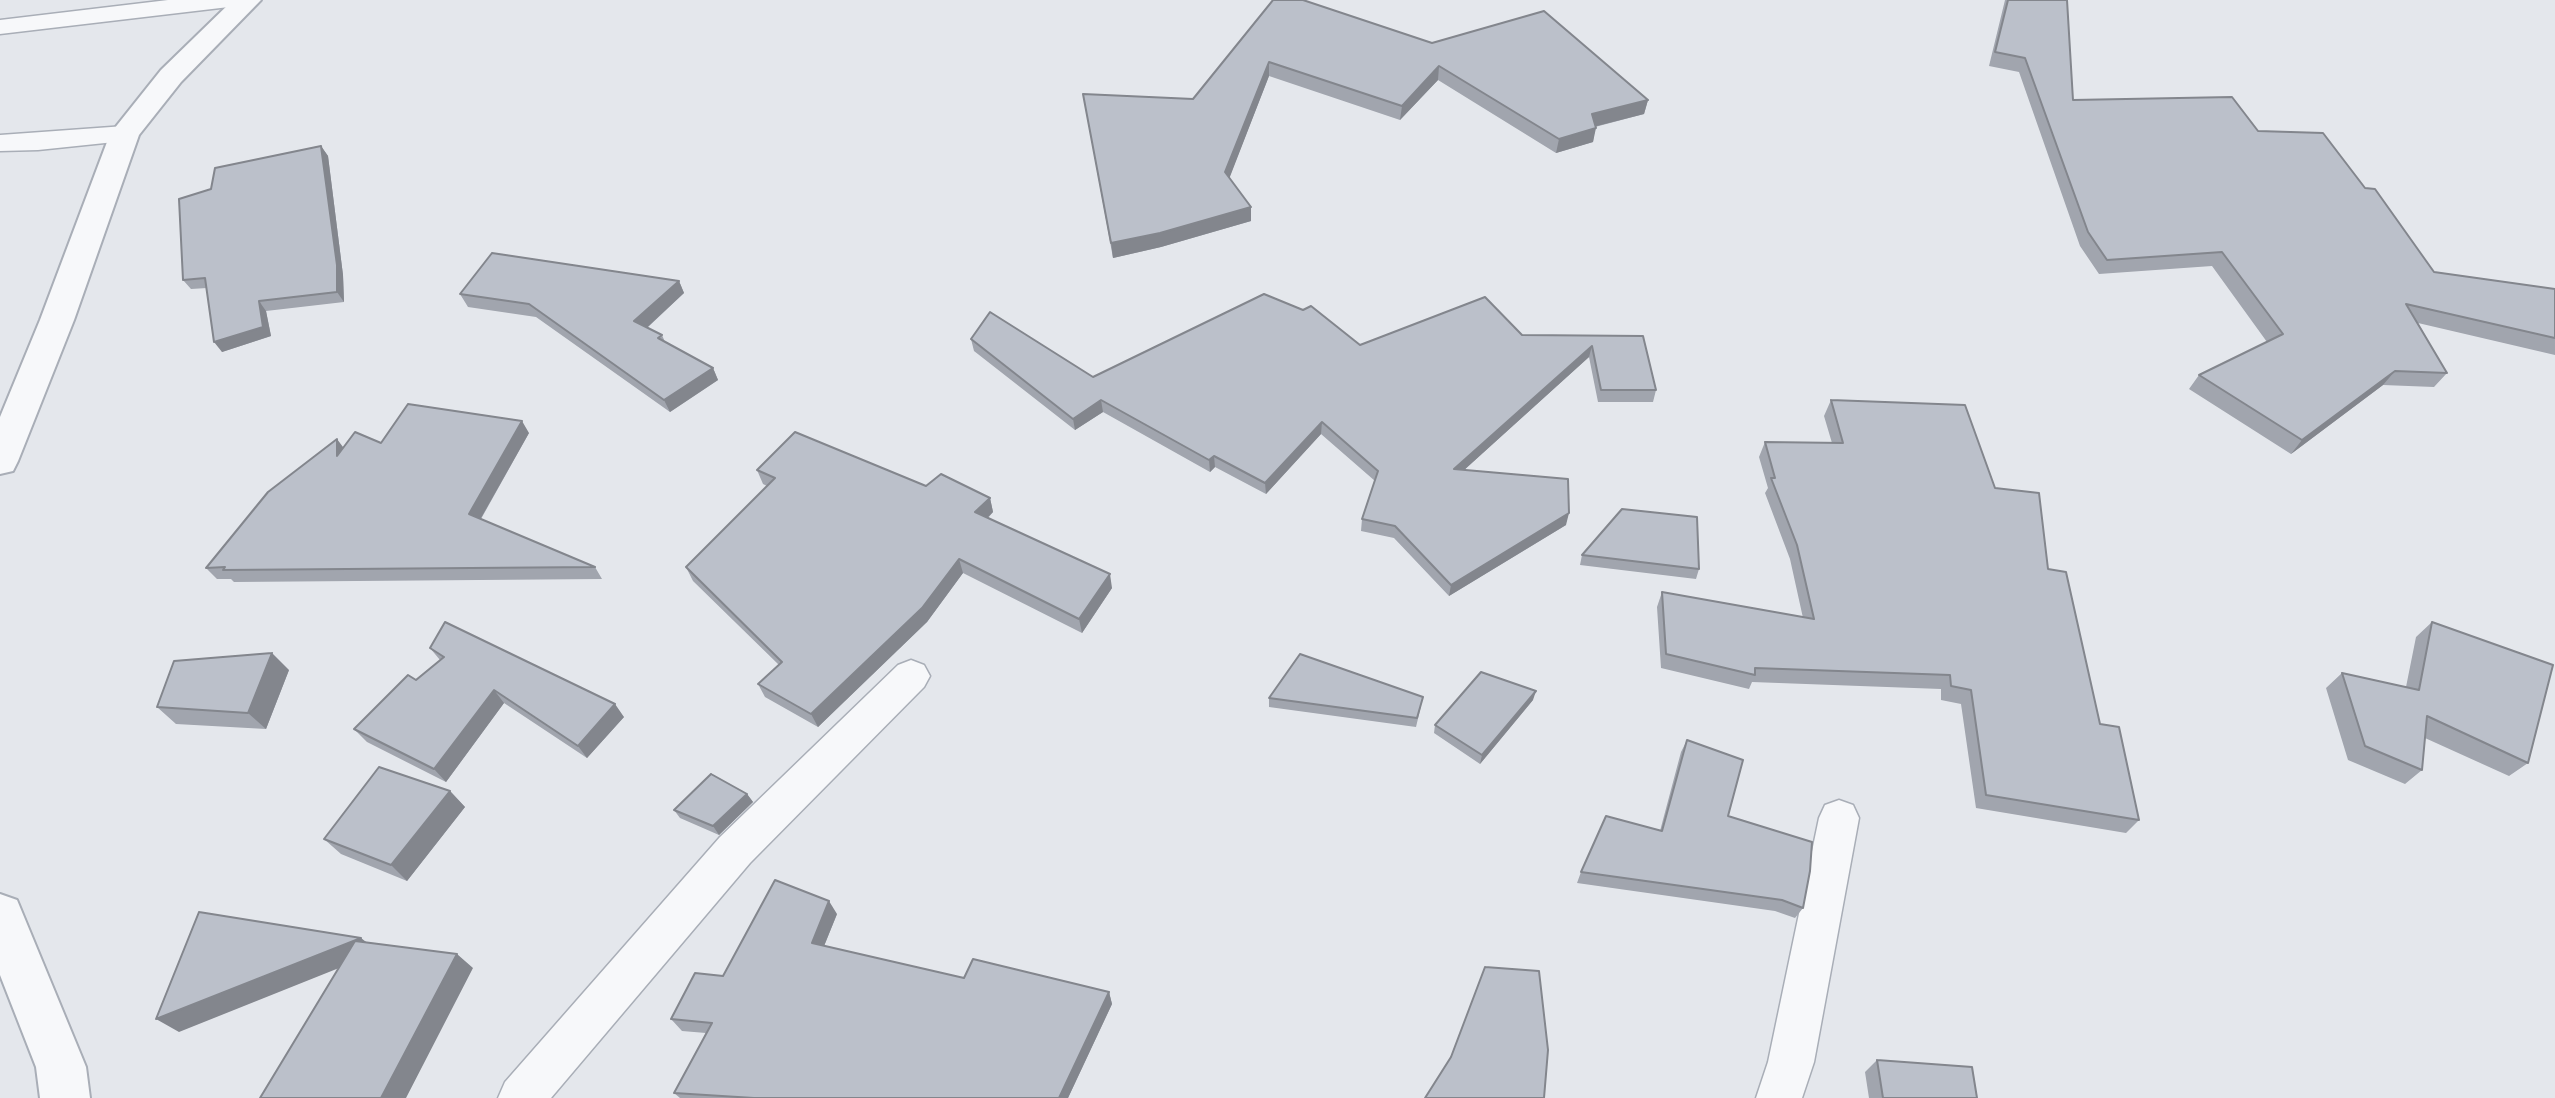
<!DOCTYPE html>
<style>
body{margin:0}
canvas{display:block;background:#e4e7ec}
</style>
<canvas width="2555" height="1098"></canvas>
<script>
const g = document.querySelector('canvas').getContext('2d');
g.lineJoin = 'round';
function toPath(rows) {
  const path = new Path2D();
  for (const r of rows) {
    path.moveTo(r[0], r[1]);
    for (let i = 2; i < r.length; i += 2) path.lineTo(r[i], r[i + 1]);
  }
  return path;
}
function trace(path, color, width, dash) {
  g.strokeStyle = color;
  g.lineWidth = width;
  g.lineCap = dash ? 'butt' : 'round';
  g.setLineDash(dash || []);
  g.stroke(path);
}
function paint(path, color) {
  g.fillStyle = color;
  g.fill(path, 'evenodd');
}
const service = toPath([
 [168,0,241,0,237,5,229,7,0,34,0,20,168,0],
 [125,126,134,128,138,134,134,140,38,150,0,151,0,135,125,126],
 [911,660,924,665,930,676,924,687,750,863,551,1098,498,1098,505,1082,720,837,898,665,911,660],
 [1839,800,1853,805,1859,818,1814,1062,1802,1098,1756,1098,1768,1062,1819,818,1825,805,1839,800]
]);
const minor = toPath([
 [233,0,261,0,181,82,139,135,74,320,18,461,13,471,0,474,0,417,40,320,110,134,161,70,233,0],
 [0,894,17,900,86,1067,90,1098,40,1098,36,1067,0,975,0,894]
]);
trace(service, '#a9aeb7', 3);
trace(minor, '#a9aeb7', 4);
paint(service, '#f7f8fa');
paint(minor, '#f7f8fa');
paint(toPath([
 [1273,0,1648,100,1644,114,1595,127,1593,142,1556,153,1438,80,1400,120,1269,76,1229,178,1251,207,1251,221,1161,247,1113,258,1083,94,1193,99],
 [2005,0,2067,0,2073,100,2258,131,2365,188,2434,272,2555,289,2555,355,2418,323,2447,373,2434,387,2383,385,2291,454,2189,389,2199,375,2267,342,2212,266,2099,274,2080,246,2019,72,1989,66],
 [321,146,328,156,343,275,344,302,266,311,271,336,222,352,207,288,191,289,183,280,211,189],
 [679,281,684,293,647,328,662,335,665,342,713,368,718,380,670,412,536,317,468,307,460,294],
 [1522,335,1643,336,1656,390,1653,402,1598,402,1589,357,1464,470,1566,525,1449,596,1394,538,1361,531,1362,519,1375,481,1321,434,1266,494,1215,467,1210,472,1103,412,1075,430,974,351,971,339,1093,377,1360,345],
 [1831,400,1995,488,2048,569,2100,724,2139,820,2126,833,1976,808,1961,704,1941,700,1941,689,1752,682,1749,689,1661,668,1657,607,1662,592,1803,618,1790,559,1765,493,1768,488,1759,457,1765,442,1832,443,1824,416],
 [529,433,481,519,595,567,602,579,234,582,231,579,217,579,206,568,343,448,381,443],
 [757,470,926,486,990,498,993,512,988,518,1112,588,1082,633,963,573,927,622,818,727,765,697,758,684,779,665,693,581,686,567,767,486,763,484],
 [1582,555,1699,569,1696,579,1580,565],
 [2432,622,2528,763,2509,776,2425,738,2422,770,2405,784,2348,760,2326,688,2342,673,2406,687,2416,637],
 [430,648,624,717,587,758,504,703,446,782,367,742,354,729,440,660],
 [289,670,266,729,176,724,157,707],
 [1269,698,1421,706,1416,727,1269,707],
 [1533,700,1480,764,1434,733,1435,725],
 [1687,740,1728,816,1803,908,1795,918,1775,911,1577,883,1581,872,1660,831,1681,752],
 [450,791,465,807,407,881,341,854,324,839],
 [747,794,753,802,719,835,680,818,674,810],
 [837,914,824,946,964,978,1109,992,1112,1004,1068,1098,680,1098,674,1093,706,1033,682,1031,671,1019,723,976],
 [1877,1060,1977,1098,1869,1098,1865,1072]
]), '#a1a5ae');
paint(toPath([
 [1269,62,1269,76,1226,187,1225,172],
 [1439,66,1438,80,1400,120,1402,106],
 [1648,100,1644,114,1589,128,1592,114],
 [1596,128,1593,142,1556,153,1559,139],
 [321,146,328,156,343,275,344,302,337,292],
 [1251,207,1251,221,1161,247,1113,258,1111,243],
 [679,281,684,293,640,334,634,321],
 [259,301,266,311,271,336,222,352,214,342],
 [1592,346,1589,357,1452,481,1454,469],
 [713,368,718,380,670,412,664,400],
 [2395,371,2383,385,2291,454,2302,440],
 [1101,400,1103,412,1075,430,1073,419],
 [522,421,529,433,477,525,469,514],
 [1322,422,1321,434,1266,494,1265,483],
 [337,439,346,451,337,456],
 [1214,456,1215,467,1210,472,1209,460],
 [990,498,993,512,979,526,975,512],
 [1569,513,1566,525,1449,596,1451,585],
 [959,559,963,573,927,622,818,727,811,714],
 [1110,574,1112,588,1082,633,1079,619],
 [272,653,289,670,266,729,248,713],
 [494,690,504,703,446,782,434,769],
 [1536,691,1533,700,1480,764,1482,755],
 [615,704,624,717,587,758,578,746],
 [450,791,465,807,407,881,391,865],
 [747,794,753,802,719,835,713,826],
 [829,901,837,914,820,956,812,943],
 [361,938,379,952,179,1032,156,1019],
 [457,954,473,968,406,1098,381,1098],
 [1109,992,1112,1004,1068,1098,1059,1098]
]), '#83868d');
const building = toPath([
 [1273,0,1303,0,1432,43,1544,11,1648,100,1592,114,1596,128,1559,139,1439,66,1402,106,1269,62,1225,172,1251,207,1160,233,1111,243,1083,94,1193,99,1273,0],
 [2008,0,2067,0,2073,100,2232,97,2258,131,2323,133,2365,188,2375,189,2434,272,2555,289,2555,338,2406,304,2447,373,2395,371,2302,440,2199,375,2283,334,2222,252,2107,260,2088,232,2025,58,1995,52,2008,0],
 [321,146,337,265,337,292,259,301,263,327,214,342,205,278,183,280,179,199,211,189,215,168,321,146],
 [492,253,679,281,634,321,662,335,658,338,713,368,664,400,529,304,460,294,492,253],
 [1264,294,1303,310,1311,306,1360,345,1485,297,1522,335,1643,336,1656,390,1601,390,1592,346,1454,469,1568,479,1569,513,1451,585,1395,526,1362,519,1378,471,1322,422,1265,483,1214,456,1209,460,1101,400,1073,419,971,339,990,312,1093,377,1264,294],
 [1831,400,1965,405,1995,488,2039,493,2048,569,2066,572,2100,724,2119,727,2139,820,1986,795,1971,690,1951,686,1950,675,1755,668,1755,675,1666,654,1662,592,1814,619,1797,545,1771,478,1775,478,1765,442,1843,443,1831,400],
 [408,404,522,421,469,514,595,567,223,570,225,567,206,568,268,492,337,439,337,456,355,432,381,443,408,404],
 [795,432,926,486,941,474,990,498,975,512,1110,574,1079,619,959,559,922,608,811,714,758,684,782,662,686,567,775,478,757,470,795,432],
 [1622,509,1697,517,1699,569,1582,555,1622,509],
 [445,622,615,704,578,746,494,690,434,769,354,729,408,675,416,680,444,657,430,648,445,622],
 [2432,622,2553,665,2528,763,2427,716,2422,770,2365,746,2342,673,2419,690,2432,622],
 [272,653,248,713,157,707,174,661,272,653],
 [1300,654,1423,697,1417,718,1269,698,1300,654],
 [1481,672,1536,691,1482,755,1435,725,1481,672],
 [1687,740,1743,760,1728,816,1812,842,1810,871,1803,908,1782,900,1581,872,1606,816,1662,831,1687,740],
 [379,767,450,791,391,865,324,839,379,767],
 [711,774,747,794,713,826,674,810,711,774],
 [775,880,829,901,812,943,964,978,973,959,1109,992,1059,1098,754,1098,674,1093,712,1023,671,1019,695,973,723,976,775,880],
 [199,912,361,938,156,1019,199,912],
 [355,941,457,954,381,1098,260,1098,355,941],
 [1485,967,1539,971,1548,1050,1544,1098,1425,1098,1451,1057,1485,967],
 [1877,1060,1972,1067,1977,1098,1883,1098,1877,1060]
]);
paint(building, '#bbc0ca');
trace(building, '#83868d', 2);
</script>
